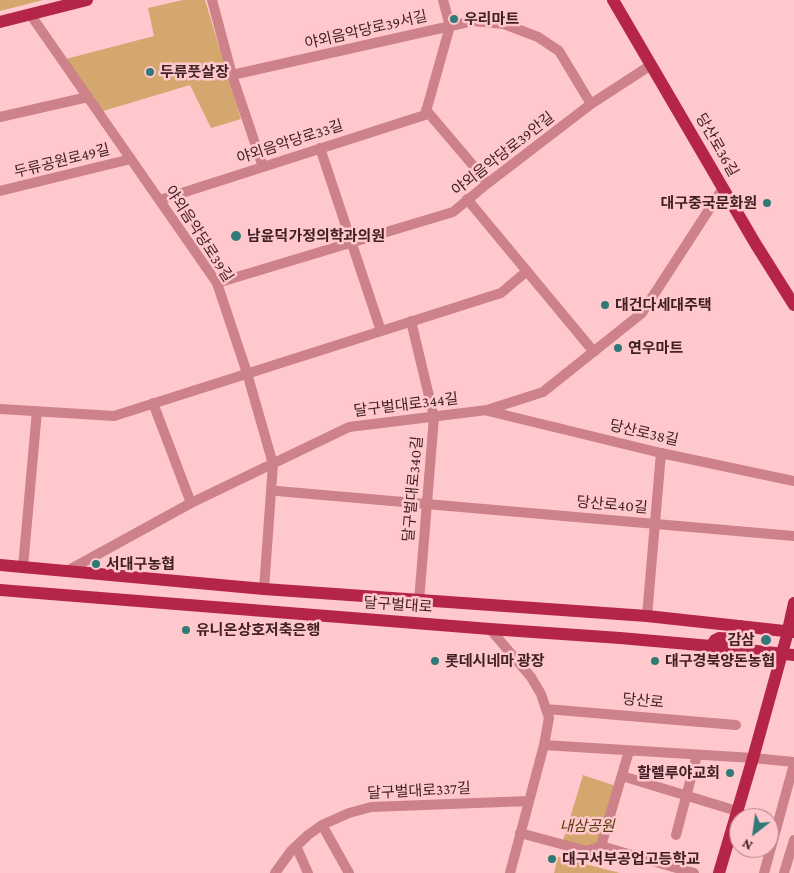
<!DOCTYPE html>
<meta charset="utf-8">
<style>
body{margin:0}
#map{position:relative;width:794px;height:873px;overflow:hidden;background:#fec8cc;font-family:"Crimson Pro",serif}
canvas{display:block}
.north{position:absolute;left:729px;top:808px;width:50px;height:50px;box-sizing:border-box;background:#fec8cc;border:1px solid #b38589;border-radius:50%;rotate:210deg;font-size:14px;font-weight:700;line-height:20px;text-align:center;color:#422125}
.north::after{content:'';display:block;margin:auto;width:18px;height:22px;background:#2f7977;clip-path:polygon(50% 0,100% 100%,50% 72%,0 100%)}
</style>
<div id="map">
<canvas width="794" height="873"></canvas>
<div class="north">N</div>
</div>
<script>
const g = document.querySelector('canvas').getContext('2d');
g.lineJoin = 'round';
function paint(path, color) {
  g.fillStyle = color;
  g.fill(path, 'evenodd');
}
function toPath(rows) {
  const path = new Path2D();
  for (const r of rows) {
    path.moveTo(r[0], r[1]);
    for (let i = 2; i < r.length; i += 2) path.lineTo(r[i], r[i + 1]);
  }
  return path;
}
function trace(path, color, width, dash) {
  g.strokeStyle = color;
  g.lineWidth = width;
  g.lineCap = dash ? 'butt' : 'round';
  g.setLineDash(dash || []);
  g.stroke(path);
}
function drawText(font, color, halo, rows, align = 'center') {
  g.font = font + ' "Crimson Pro","Noto Sans KR",serif';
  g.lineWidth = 5;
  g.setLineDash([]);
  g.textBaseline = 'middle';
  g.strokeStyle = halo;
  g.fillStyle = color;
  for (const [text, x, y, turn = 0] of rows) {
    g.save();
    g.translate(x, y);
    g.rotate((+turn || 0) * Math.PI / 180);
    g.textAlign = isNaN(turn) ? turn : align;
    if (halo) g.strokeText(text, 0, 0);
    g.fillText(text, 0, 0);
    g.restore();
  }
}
paint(toPath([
 [0,0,43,0,0,11],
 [183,0,205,0,241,119,211,128,190,85,103,111,62,60,154,36,148,8],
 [583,775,619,787,601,846,587,851,562,844],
 [558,857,620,873,554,873]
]), '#d3a76d');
trace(toPath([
 [212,0,232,75,263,167],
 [30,14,217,283,247,373,273,464,264,589],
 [232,75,473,21,504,24,538,37,559,51,591,104],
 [426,110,488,183],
 [0,117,88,97],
 [320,148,381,331],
 [0,191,131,159],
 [467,199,594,352],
 [160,200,425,115,450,26,443,0],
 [217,283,453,212,488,183,591,104,651,65],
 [411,321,434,417,419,601],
 [153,403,191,503],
 [0,409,114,416,501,293,527,271],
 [488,411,661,453,794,481],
 [277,491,794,536],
 [23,567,37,411],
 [69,570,191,503,349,427,487,410,543,392,642,313,723,188],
 [647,616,661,453],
 [490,629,531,677,541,694,549,718,544,745,510,873],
 [546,709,736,725],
 [544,745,753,758,794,762],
 [622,776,737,811],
 [322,825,349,873],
 [520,833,587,851,601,846,694,873],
 [676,835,697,755],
 [296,846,308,873],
 [601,846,629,751],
 [275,873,291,851,308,835,322,825,349,813,371,807,529,801],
 [764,873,794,764],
 [784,873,794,840]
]), '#cd8189', 10);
trace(toPath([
 [613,0,755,243,794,305],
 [0,22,87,0],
 [0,565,264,589,647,616,794,632],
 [0,590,490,629,620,638,711,646,794,655],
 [711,646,715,640,719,638,734,639,738,637,741,633,741,626],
 [719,873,753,758,786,639,794,603]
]), '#b52548', 12);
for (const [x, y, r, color] of [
 [454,19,5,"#2f7977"],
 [150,72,5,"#2f7977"],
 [767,203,5,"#2f7977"],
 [236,236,6,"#2f7977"],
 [605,305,5,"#2f7977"],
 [618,348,5,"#2f7977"],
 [96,564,5,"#2f7977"],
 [186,630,5,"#2f7977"],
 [766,640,6,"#2f7977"],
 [435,661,5,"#2f7977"],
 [655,661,5,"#2f7977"],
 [730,773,5,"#2f7977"],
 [552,859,5,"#2f7977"]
]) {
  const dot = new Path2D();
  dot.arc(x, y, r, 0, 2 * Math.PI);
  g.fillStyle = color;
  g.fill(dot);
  trace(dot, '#fec8cc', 2);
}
drawText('bold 15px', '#422125', '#fec8cc', [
 ["우리마트",464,19],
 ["두류풋살장",160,72],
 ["대구중국문화원",757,203,"right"],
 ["남윤덕가정의학과의원",247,236],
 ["대건다세대주택",615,305],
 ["연우마트",628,348],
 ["서대구농협",106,564],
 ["유니온상호저축은행",196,630],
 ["감삼",755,640,"right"],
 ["롯데시네마 광장",445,661],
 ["대구경북양돈농협",665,661],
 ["할렐루야교회",720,773,"right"],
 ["대구서부공업고등학교",562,859]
], 'left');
drawText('15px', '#422125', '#fec8cc', [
 ["야외음악당로39서길",366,30,-13],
 ["야외음악당로33길",290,142,-18],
 ["당산로36길",717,145,60],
 ["야외음악당로39안길",503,154,-38],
 ["두류공원로49길",62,161,-14],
 ["야외음악당로39길",199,234,57],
 ["달구벌대로344길",406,405,-7],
 ["당산로38길",644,433,13],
 ["달구벌대로340길",413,489,-85],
 ["당산로40길",612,505,5],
 ["달구벌대로",398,605,4],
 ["당산로",643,701,5],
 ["달구벌대로337길",419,791,-3]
]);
drawText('italic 15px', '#593b0d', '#fec8cc', [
 ["내삼공원",587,826]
]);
</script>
